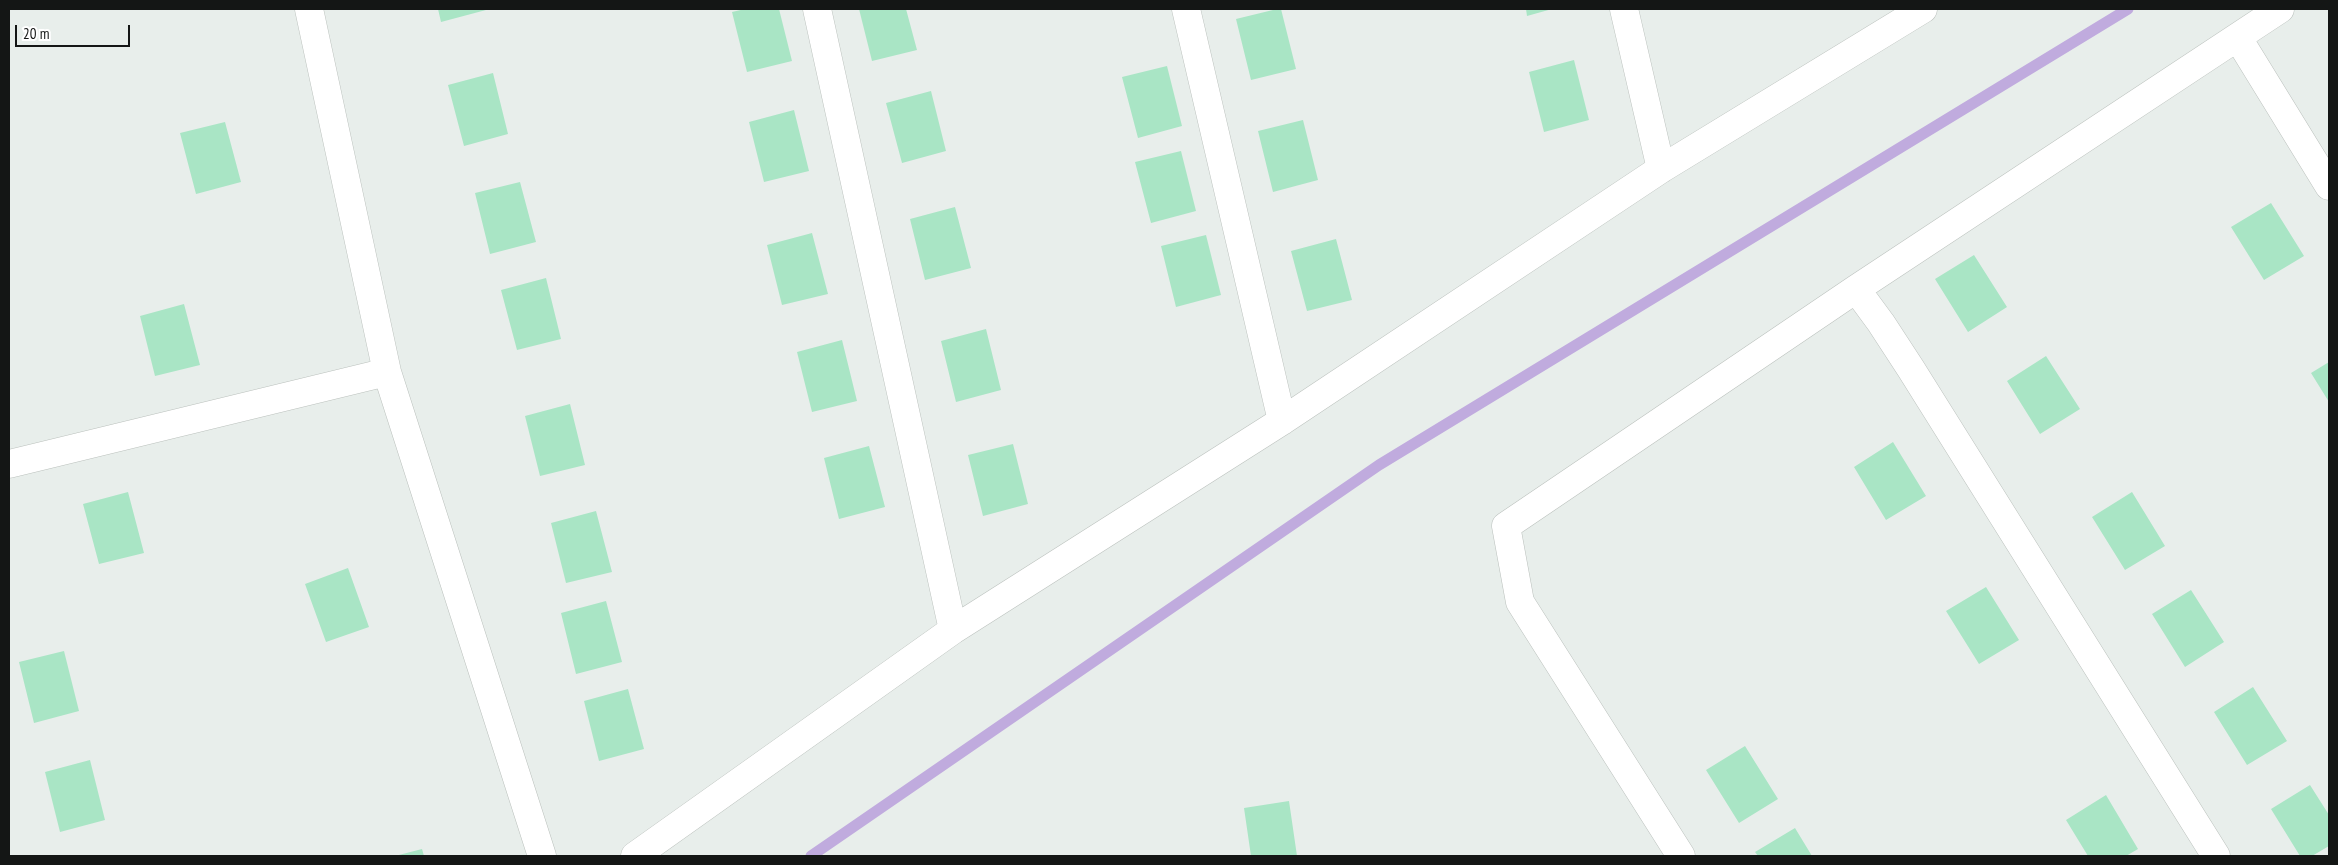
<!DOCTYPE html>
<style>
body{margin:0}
#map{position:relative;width:2338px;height:865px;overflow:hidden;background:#e8eeeb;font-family:"PT Sans Narrow",sans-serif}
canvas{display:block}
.frame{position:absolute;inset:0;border:10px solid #141615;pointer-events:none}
.scale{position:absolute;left:15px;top:25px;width:115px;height:22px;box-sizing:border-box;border:2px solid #141615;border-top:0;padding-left:6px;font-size:15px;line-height:18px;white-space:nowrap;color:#141615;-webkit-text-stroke:4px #fff;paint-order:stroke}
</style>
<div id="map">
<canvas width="2338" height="865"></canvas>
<div class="frame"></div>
<div class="scale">20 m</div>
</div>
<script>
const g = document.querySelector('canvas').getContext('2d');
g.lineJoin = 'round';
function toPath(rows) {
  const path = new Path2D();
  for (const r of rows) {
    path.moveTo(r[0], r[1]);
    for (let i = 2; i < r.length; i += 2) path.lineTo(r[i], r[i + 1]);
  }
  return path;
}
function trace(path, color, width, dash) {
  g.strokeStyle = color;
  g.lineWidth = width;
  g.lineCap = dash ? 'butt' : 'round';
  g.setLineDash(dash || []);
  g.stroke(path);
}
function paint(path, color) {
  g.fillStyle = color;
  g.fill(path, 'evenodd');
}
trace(toPath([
 [811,856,1379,465,2128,9]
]), '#c0abde', 11);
paint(toPath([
 [438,9,486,9,486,10,441,22],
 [745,9,779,9,792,61,747,72,732,12],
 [859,9,906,9,917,50,872,61],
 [1277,9,1281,9,1296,69,1251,80,1236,19],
 [1526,9,1552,9,1527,16],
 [1574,60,1589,120,1544,132,1529,72],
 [1167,66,1182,126,1138,138,1122,77],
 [493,73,508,134,464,146,448,85],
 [931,91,946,151,902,163,886,103],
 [794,110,809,171,764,182,749,122],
 [1303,120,1318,180,1273,192,1258,131],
 [225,122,241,182,196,194,180,133],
 [1181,151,1196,211,1151,223,1135,162],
 [520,182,536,242,490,254,475,193],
 [2271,203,2304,256,2264,280,2231,227],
 [955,207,971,268,925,280,910,219],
 [812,233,828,294,782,305,767,245],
 [1206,235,1221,295,1176,307,1161,246],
 [1336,239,1352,300,1307,311,1291,251],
 [1974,255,2007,307,1968,332,1935,279],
 [546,278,561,339,517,350,501,290],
 [184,304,200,365,155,376,140,316],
 [986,329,1001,390,956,402,941,341],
 [842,340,857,401,812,412,797,352],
 [2046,356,2080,409,2040,434,2007,381],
 [2329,362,2329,402,2311,373],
 [570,404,585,465,540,476,525,416],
 [1893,442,1926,496,1886,520,1854,467],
 [1013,444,1028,504,983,516,968,455],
 [869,446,885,507,839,519,824,458],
 [128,492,144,553,99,564,83,504],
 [2132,492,2165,546,2125,570,2092,517],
 [596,511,612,572,566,583,551,523],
 [348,568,369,627,326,642,305,584],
 [1986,587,2019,640,1979,664,1946,611],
 [2191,590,2224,642,2185,667,2152,614],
 [606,601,622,662,576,674,561,613],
 [64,651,79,711,34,723,19,662],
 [2253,687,2287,741,2247,765,2214,712],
 [628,689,644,749,599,761,584,701],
 [1745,746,1778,799,1739,823,1706,770],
 [90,760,105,820,60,832,45,772],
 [2310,785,2329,815,2329,846,2312,856,2300,856,2271,809],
 [2106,795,2138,849,2126,856,2088,856,2066,820],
 [1289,801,1297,856,1251,856,1244,808],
 [1795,828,1812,856,1758,856,1755,852],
 [422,849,424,856,395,856]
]), '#a9e5c5');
const minor = toPath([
 [309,9,387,372,542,856],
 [817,9,953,630],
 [1186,9,1282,421],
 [1624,9,1661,169],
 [2238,38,2329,186],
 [1856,289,1881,323,1911,369,2216,856],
 [9,464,387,372],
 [635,856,953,630,1282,421,1661,169,1923,9],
 [1681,856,1520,602,1506,526,1856,289,2280,9]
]);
trace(minor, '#bbc1bd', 29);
trace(minor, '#fff', 28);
</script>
